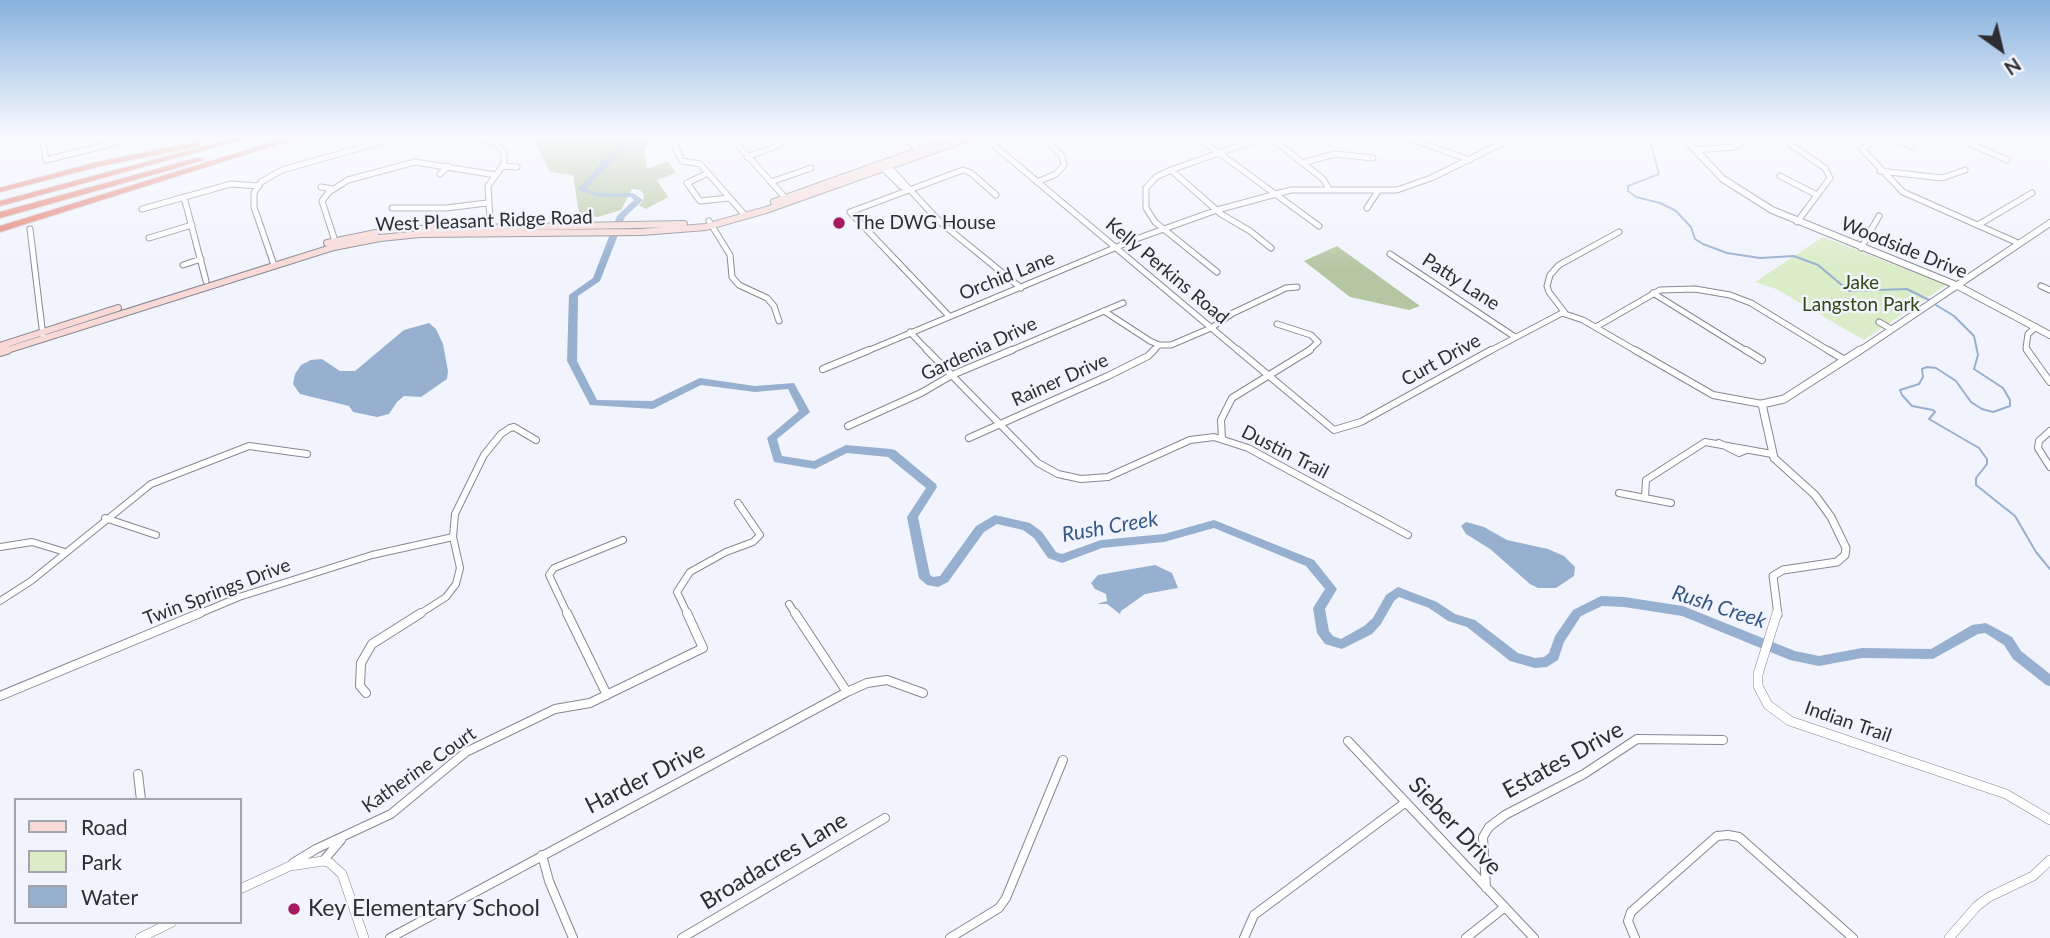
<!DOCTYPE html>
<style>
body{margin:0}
#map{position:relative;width:2050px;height:938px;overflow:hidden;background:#f1f4fd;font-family:Lato,sans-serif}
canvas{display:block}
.legend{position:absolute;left:14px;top:798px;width:228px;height:126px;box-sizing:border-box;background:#f1f4fd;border:2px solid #a3a5ac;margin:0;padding:9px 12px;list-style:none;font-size:21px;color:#2e2e32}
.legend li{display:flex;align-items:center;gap:14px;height:35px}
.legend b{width:35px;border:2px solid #a3a5ac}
.north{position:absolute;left:1966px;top:14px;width:70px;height:70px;-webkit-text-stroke:5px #f1f4fd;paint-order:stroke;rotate:146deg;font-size:19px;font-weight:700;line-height:28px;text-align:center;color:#2e2e32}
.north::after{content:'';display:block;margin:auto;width:24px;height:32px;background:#2e2e32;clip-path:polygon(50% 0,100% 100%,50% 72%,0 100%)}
</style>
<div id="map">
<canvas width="2050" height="938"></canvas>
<ul class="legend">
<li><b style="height:9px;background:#f8d9d5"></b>Road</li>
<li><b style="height:19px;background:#dbedc8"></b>Park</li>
<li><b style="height:19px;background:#98b0d0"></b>Water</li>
</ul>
<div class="north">N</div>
</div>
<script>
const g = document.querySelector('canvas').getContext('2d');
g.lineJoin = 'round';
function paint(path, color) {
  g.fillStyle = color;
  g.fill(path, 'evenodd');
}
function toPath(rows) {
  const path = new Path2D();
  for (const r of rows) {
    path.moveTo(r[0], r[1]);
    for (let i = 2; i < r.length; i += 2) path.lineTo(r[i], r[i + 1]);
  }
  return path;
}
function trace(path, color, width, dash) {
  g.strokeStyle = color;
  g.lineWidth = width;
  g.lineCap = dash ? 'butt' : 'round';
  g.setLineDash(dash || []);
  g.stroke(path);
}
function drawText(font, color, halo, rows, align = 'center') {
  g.font = font + ' Lato,sans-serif';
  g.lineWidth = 5;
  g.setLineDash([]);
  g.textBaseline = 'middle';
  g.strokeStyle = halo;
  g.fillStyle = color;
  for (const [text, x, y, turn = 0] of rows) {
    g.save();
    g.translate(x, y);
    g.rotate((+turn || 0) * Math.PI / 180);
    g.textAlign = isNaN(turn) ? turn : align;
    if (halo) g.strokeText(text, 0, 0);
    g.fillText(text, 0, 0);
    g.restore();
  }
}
paint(toPath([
 [1823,237,1946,285,1864,340,1776,289,1755,282]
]), '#dbedc8');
paint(toPath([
 [532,137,651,137,648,140,644,152,647,169,668,161,676,173,657,180,668,197,646,209,639,205,643,201,644,195,640,190,632,189,621,210,598,217,579,214,573,175,550,172],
 [1337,246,1420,306,1409,310,1350,297,1304,261]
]), '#b5c7a2');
paint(toPath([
 [429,323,436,329,443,344,448,371,447,379,421,397,404,396,397,402,389,414,377,417,353,412,349,406,300,394,293,384,295,374,301,365,311,360,322,359,340,371,355,371,404,330],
 [1466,522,1484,527,1507,540,1548,549,1564,556,1575,567,1574,576,1556,588,1538,588,1530,584,1490,549,1466,534,1461,526],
 [1155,565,1172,573,1178,588,1145,594,1121,611,1120,614,1107,604,1097,604,1107,601,1106,594,1095,589,1091,583,1098,575]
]), '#98b0d0');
trace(toPath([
 [1642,137,1651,144,1659,174,1628,186,1628,191,1636,197,1660,203,1676,211,1691,227,1695,239,1703,244,1727,253,1760,258,1794,256,1818,265,1849,291,1907,289,1931,301],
 [1936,305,1954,316,1974,336,1978,355,1974,369,2003,388,2010,400,2010,406,1993,412,1982,409,1971,402,1956,381,1936,368,1927,367,1922,369,1923,377,1919,384,1900,390,1902,395,1912,406,1933,410,1935,412,1929,419,1979,448,1987,459,1987,464,1976,478,1976,485,2015,516,2036,552,2050,569]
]), '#98b0d0', 2);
paint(toPath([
 [630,137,639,137,613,160,586,189,601,193,633,193,643,200,625,217,600,281,578,296,577,361,597,400,652,401,700,378,755,386,794,383,810,412,777,439,782,456,814,461,846,445,891,449,895,450,936,484,937,487,918,517,930,575,933,577,940,576,976,526,995,515,1030,523,1042,532,1056,552,1062,554,1101,540,1164,534,1214,520,1314,560,1337,589,1325,609,1329,631,1333,636,1341,639,1364,626,1373,618,1386,595,1398,587,1437,602,1455,614,1475,620,1518,653,1535,658,1544,657,1549,653,1555,636,1573,610,1601,596,1624,597,1683,606,1795,651,1819,656,1862,648,1931,649,1972,625,1986,623,2012,637,2021,651,2050,674,2050,686,2046,685,2013,659,2004,645,1985,633,1978,634,1933,659,1862,658,1819,666,1790,660,1682,616,1624,607,1602,606,1581,616,1564,642,1558,660,1547,667,1535,668,1510,661,1467,627,1448,621,1429,608,1399,597,1394,601,1381,624,1372,634,1342,649,1325,644,1317,633,1313,608,1325,589,1306,566,1214,528,1164,542,1102,548,1062,563,1048,558,1034,538,1023,530,997,524,984,532,948,582,938,587,927,585,919,578,907,517,926,488,888,457,847,453,815,469,774,462,767,438,799,411,788,389,755,392,701,385,653,409,590,405,567,361,569,295,593,278,617,216,634,200,631,197,601,197,577,190,607,156,630,137]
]), '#98b0d0');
const minorFar2 = toPath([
 [42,137,46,160,138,137],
 [473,137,496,143,504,152,504,164,488,186,490,219,485,232],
 [680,137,675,146,682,161,700,164,743,213],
 [736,137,738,145,787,200],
 [904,137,919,150],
 [984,137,1240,352],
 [1270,137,1323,179,1329,189],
 [1405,137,1470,160],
 [1788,137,1791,145,1825,168,1830,178,1797,222],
 [1880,137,1862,149,1903,192,2018,243],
 [1890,137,1911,146],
 [1955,137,2007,160],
 [0,139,9,137],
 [1200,139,1319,226],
 [1695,150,1734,147,1740,143,1737,137],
 [747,157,777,146,788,137],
 [1302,163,1335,154,1373,158],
 [886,164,940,222,1021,288],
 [502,166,517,167],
 [881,166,901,186,908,189],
 [1171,170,1221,214,1250,231,1271,248],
 [1880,171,1942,178,1965,170],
 [708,173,687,183,700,201,729,198],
 [440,174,448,166],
 [1780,176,1817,195],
 [771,182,811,168],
 [1037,182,1056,174,1064,165,1062,156,1044,138],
 [321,187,332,189],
 [184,197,206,281],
 [392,208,446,208,487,203],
 [1367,208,1378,191],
 [142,209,231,184,259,186],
 [709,221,730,255,732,277,739,285,767,298,774,306,779,321],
 [1978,225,2032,193],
 [30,229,43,336],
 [149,238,192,225],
 [335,241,322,201,329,192,348,180,415,162,496,175],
 [1861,248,1879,216],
 [1390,254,1515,337],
 [183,265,201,259],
 [274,265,254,207,254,193,261,182,282,170,399,137],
 [1217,272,1155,222,1146,208,1146,188,1156,177,1171,170,1264,137],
 [2041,286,2050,290],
 [1653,293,1748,352],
 [1104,311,1150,341,1159,345,1171,345,1211,328,1233,313,1286,288,1297,287],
 [1565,313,1549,292,1547,286,1550,275,1559,265,1619,232],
 [949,316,850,212,963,170,971,173,996,195],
 [1879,322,1891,329],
 [1277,324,1311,335,1318,342,1307,352],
 [1596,327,1660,290,1695,289,1730,295,1751,303,1831,352],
 [910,332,929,352],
 [865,352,1136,239,1217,210,1291,190,1397,190,1431,178,1515,137],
 [1007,352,1123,303],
 [1152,352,1159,345],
 [1488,352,1562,313,1583,320,1638,352],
 [2029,352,2026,348,2028,334,2036,327]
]);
const minorFar1 = toPath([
 [927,350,1038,463,1058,474,1081,479,1108,477,1190,440,1214,437,1248,448,1408,535],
 [1238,350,1334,430,1361,422,1491,350],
 [1635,350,1713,395,1762,404],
 [1746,350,1762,360],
 [1828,350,1845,360],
 [2027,350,2050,382],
 [823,369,869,350],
 [848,426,921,393,952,375,1012,350],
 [2050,431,2039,441,2038,448,2050,467],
 [969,438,1108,376,1148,356,1154,350],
 [1222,439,1221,420,1232,398,1310,350],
 [1719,443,1739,453,1746,450],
 [1619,493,1671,503],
 [1645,497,1646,480,1705,442,1772,454],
 [105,518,156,535],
 [0,547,32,542,65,552],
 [0,601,31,581,151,484,249,446,307,454],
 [789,604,796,615],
 [196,615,239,597,372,555,453,537],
 [418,615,446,597,456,584,460,568,453,537,455,514,484,455,501,434,510,428,514,427,536,440],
 [568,615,549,575,554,568,623,540],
 [688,615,677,592,690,572,726,552,753,542,760,535,738,503]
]);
const minor = toPath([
 [567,613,607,695],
 [795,613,847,692],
 [366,693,360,686,361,663,372,644,421,613],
 [0,696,200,613],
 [1348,741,1534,938],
 [138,774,141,800],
 [542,855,549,881,573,938],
 [323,861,341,840],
 [293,863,316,849,391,814,466,752,555,709,590,703,703,648,687,613],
 [1486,888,1483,837,1489,827,1505,815,1584,774,1637,739,1723,740],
 [390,938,847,692,867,683,887,680,923,693],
 [682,938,885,818],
 [950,938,999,908,1006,898,1063,760],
 [1244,938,1254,915,1406,802],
 [1466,938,1505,907],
 [1635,938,1628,921,1631,912,1717,836,1728,835,1739,837,1853,938]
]);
const tertiaryFar2 = toPath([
 [1683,137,1723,179,1772,210,1956,285,2050,335],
 [1858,352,2050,223]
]);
const tertiaryFar1 = toPath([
 [1778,615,1773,576,1783,570,1837,562,1845,555,1846,548,1831,517,1815,495,1774,458,1762,404,1784,399,1860,350]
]);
const tertiary = toPath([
 [1777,613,1758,674,1758,686,1768,705,1790,721,2006,794,2050,820],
 [240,889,290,866,323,861,330,863,342,874,364,938],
 [140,938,172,922],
 [1949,938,1977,906,1989,897,2033,876,2050,860]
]);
const secondaryFar1 = toPath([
 [774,202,937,144],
 [417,229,684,224],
 [327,243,376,233],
 [0,346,118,308],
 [1,352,334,247,380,238,420,234,642,232,706,227,766,210,971,137]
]);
const secondary = toPath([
 [0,352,7,350]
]);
const motorway = toPath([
 [239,137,252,137,0,206,0,201,239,137],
 [289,137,301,137,0,232,0,226,289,137],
 [197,142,200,142,200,146,101,166,0,192,0,188,97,162,197,142],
 [197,158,200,158,204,160,0,218,0,212,197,158]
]);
trace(minorFar2, '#878891', 7);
trace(minorFar1, '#878891', 8);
trace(minor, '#878891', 10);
trace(tertiaryFar2, '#878891', 8);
trace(tertiaryFar1, '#878891', 9);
trace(tertiary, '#878891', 10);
trace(secondaryFar1, '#878891', 8);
trace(secondary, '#878891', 10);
trace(motorway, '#d1d1d2', 2);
trace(minorFar2, '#fff', 5);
trace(minorFar1, '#fff', 6);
trace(minor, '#fff', 8);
trace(tertiaryFar2, '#fff', 6);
trace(tertiaryFar1, '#fff', 7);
trace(tertiary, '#fff', 9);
trace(secondaryFar1, '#f8d9d5', 6);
trace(secondary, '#f8d9d5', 8);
paint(motorway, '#e68072');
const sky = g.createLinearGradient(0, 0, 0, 268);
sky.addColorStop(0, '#88b2de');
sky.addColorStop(0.51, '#f9fafe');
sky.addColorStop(1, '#f9fafe00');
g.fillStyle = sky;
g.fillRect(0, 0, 2050, 268);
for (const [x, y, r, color] of [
 [839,223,7,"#a61b5f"],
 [294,909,7,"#a61b5f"]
]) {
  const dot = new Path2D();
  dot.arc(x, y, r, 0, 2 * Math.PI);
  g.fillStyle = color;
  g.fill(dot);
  trace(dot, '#f1f4fd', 2.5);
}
drawText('19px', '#2e2e32', '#f1f4fd', [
 ["West Pleasant Ridge Road",484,221,-2],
 ["Woodside Drive",1904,248,22],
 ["Kelly Perkins Road",1167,271,40],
 ["Orchid Lane",1007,276,-22],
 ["Patty Lane",1461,282,33],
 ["Gardenia Drive",979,349,-25],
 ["Curt Drive",1441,360,-29],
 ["Rainer Drive",1060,380,-24],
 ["Dustin Trail",1285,452,27],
 ["Twin Springs Drive",217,592,-21],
 ["Indian Trail",1848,722,19],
 ["Katherine Court",419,770,-35]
]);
drawText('19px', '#2e2e32', '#f1f4fd', [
 ["The DWG House",853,223]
], 'left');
drawText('19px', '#314710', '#f1f4fd', [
 ["Jake",1861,283],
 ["Langston Park",1861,305]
]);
drawText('italic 21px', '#365885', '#f1f4fd', [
 ["Rush Creek",1110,527,-10],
 ["Rush Creek",1719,607,18]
]);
drawText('23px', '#2e2e32', '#f1f4fd', [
 ["Estates Drive",1563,760,-29],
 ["Harder Drive",645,778,-27],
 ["Sieber Drive",1455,826,47],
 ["Broadacres Lane",774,861,-31]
]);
drawText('23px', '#2e2e32', '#f1f4fd', [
 ["Key Elementary School",308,909]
], 'left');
</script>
